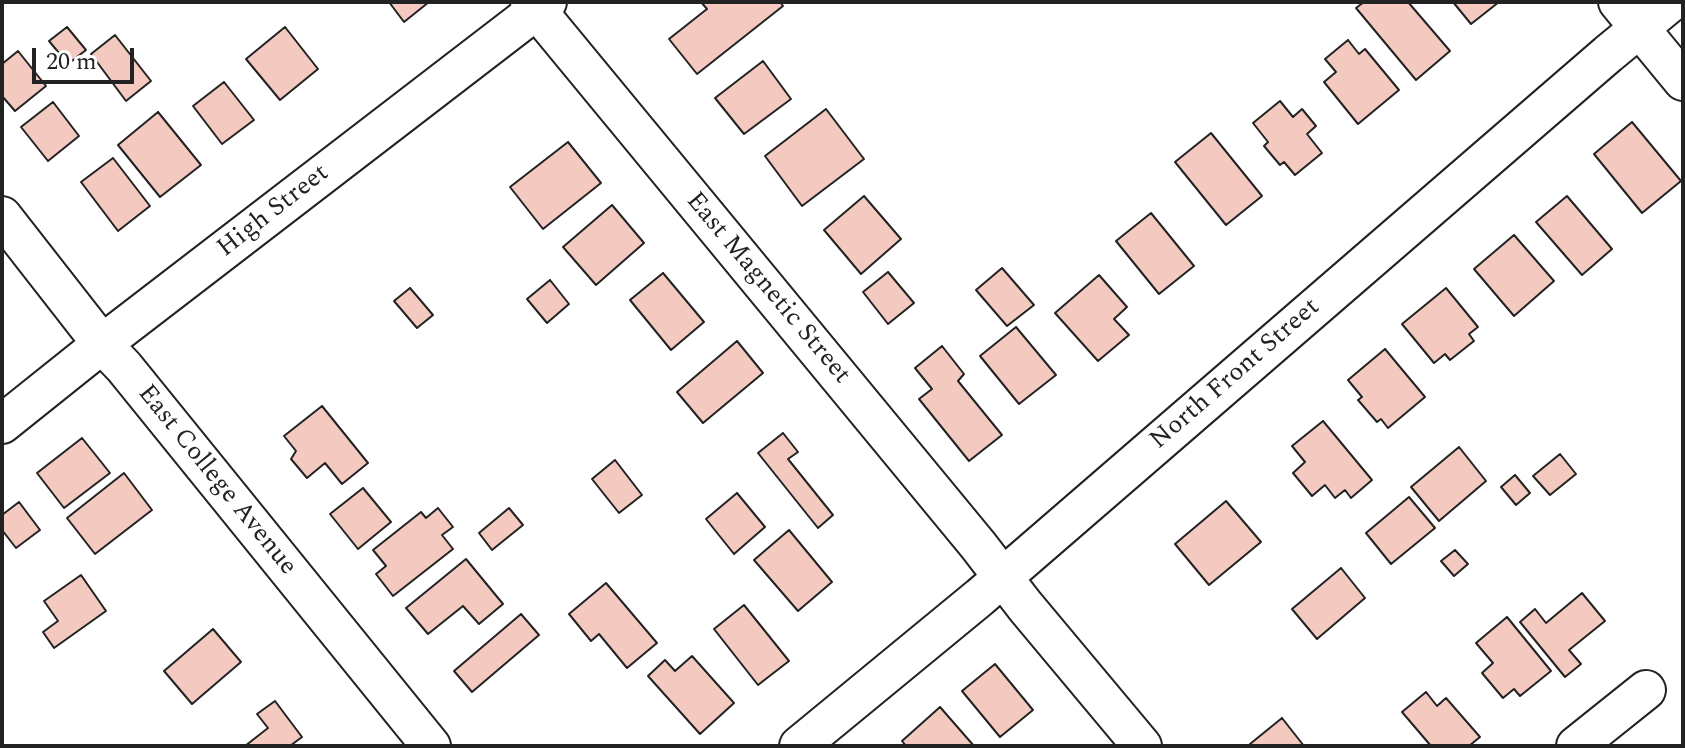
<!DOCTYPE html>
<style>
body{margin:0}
#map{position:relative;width:1685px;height:748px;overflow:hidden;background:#fff;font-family:Spectral,serif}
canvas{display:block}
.frame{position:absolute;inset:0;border:4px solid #222;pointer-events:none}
.scale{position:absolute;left:32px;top:48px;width:102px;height:36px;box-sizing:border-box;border:4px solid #222;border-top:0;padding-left:10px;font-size:24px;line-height:28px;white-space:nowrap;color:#222;-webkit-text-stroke:6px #fff;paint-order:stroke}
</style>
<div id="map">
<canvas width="1685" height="748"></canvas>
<div class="frame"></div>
<div class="scale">20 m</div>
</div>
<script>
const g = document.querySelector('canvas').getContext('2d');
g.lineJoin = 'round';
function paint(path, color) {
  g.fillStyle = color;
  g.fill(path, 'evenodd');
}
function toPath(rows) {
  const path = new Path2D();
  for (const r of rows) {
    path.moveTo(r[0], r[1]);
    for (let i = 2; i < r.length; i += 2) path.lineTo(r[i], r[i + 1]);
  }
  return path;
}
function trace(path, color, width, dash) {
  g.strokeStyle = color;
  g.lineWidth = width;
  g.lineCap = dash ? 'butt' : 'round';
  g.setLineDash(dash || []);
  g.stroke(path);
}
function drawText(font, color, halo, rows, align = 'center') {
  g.font = font + ' Spectral,serif';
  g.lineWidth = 6;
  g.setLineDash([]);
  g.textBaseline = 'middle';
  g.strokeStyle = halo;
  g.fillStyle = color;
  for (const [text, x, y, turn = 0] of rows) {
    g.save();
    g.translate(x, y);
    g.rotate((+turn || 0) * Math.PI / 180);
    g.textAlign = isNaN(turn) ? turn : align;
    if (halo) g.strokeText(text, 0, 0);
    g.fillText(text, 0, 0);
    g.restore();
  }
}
const building = toPath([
 [389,2,429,2,404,22,389,2],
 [701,2,780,2,783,6,697,74,669,39,707,9,701,2],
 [1364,2,1408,2,1450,51,1416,80,1356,8,1364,2],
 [1453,2,1499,2,1471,24,1453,2],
 [67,27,86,50,68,64,49,41,67,27],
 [285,27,318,69,280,100,246,59,285,27],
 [115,35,151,81,126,101,91,54,115,35],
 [1348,40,1359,54,1365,49,1399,90,1358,124,1324,82,1336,72,1325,59,1348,40],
 [18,51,46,86,15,111,2,96,2,64,18,51],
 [763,61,791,99,744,134,715,98,763,61],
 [224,82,254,120,222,144,193,106,224,82],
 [1280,101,1293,117,1302,109,1316,126,1307,134,1322,153,1295,175,1284,162,1280,165,1264,146,1268,142,1253,123,1280,101],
 [53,102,79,136,48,161,21,127,53,102],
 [826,109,864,159,802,206,765,156,826,109],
 [158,112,201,165,160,197,118,145,158,112],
 [1632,122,1681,181,1642,213,1594,154,1632,122],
 [1211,133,1262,196,1226,225,1175,162,1211,133],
 [568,142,601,183,543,229,510,187,568,142],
 [113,158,150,206,118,231,81,182,113,158],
 [864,196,901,239,861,274,824,230,864,196],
 [1567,196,1612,249,1582,275,1536,222,1567,196],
 [612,205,644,243,596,285,563,247,612,205],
 [1151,213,1194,266,1159,294,1116,241,1151,213],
 [1514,235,1554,281,1514,316,1474,269,1514,235],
 [1002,268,1034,305,1007,326,976,290,1002,268],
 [888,272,914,303,888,324,863,292,888,272],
 [663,273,704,322,671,350,630,300,663,273],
 [1099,275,1127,307,1114,319,1129,335,1098,361,1055,313,1099,275],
 [550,280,569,304,547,323,527,299,550,280],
 [410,288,433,315,417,328,394,301,410,288],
 [1446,288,1478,327,1469,334,1474,341,1450,360,1445,354,1434,363,1402,324,1446,288],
 [1016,327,1056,375,1019,404,980,356,1016,327],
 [737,341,763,373,703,423,677,392,737,341],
 [942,346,964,374,958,381,1002,435,969,461,919,399,932,389,915,368,942,346],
 [1385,349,1425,397,1388,428,1381,419,1377,422,1358,400,1362,397,1348,380,1385,349],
 [322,406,368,463,342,484,325,463,307,478,291,459,296,451,284,436,322,406],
 [1323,421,1372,480,1351,498,1345,490,1335,498,1325,485,1312,496,1293,473,1305,462,1292,446,1323,421],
 [783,433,798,452,788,459,833,515,818,528,758,453,783,433],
 [82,438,110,473,64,508,37,473,82,438],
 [1459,447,1486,481,1439,521,1411,487,1459,447],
 [1560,454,1576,474,1550,495,1533,476,1560,454],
 [615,460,642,495,619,513,592,479,615,460],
 [124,473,152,510,95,554,67,518,124,473],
 [1515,475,1530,493,1516,505,1501,487,1515,475],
 [363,488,391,522,358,549,330,514,363,488],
 [737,493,765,527,734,554,706,519,737,493],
 [1409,497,1435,528,1391,564,1366,533,1409,497],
 [1226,501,1261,542,1209,585,1175,544,1226,501],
 [19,502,40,530,16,548,2,530,2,515,19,502],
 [438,508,453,527,442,535,453,549,393,596,376,574,386,566,373,550,421,512,426,518,438,508],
 [509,508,523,525,492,550,479,533,509,508],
 [789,530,832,582,798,611,754,560,789,530],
 [1455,550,1468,564,1454,576,1441,561,1455,550],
 [466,559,503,604,479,624,463,606,428,634,406,608,466,559],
 [1341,568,1365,598,1317,639,1292,609,1341,568],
 [81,575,106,611,54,648,43,632,58,621,44,601,81,575],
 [606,583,657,643,627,668,599,634,591,641,569,614,606,583],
 [1582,593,1605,621,1569,650,1581,664,1565,677,1520,622,1535,609,1546,623,1582,593],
 [744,605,789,661,758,685,714,629,744,605],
 [521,614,539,635,472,692,454,671,521,614],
 [1507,617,1551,671,1520,696,1514,689,1503,698,1482,673,1493,663,1476,643,1507,617],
 [213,629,241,662,192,704,164,671,213,629],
 [692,656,734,703,700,734,648,676,665,660,675,671,692,656],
 [995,664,1033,710,1000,737,962,691,995,664],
 [1426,692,1437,706,1446,698,1480,737,1469,746,1431,746,1402,712,1426,692],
 [275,701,302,737,290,746,245,746,268,728,257,714,275,701],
 [940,707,974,746,906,746,902,741,940,707],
 [1282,718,1304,746,1252,746,1250,744,1282,718]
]);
paint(building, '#f3c9c0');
trace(building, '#222', 2);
const minor = toPath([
 [530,2,978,545,1025,606,1142,746],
 [1618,2,1683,81],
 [2,216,102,344,124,367,431,746],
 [2,424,102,344,547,2],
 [799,746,980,597,1608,54,1671,2],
 [1576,746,1646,690]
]);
trace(minor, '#222', 42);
trace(minor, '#fff', 38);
drawText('26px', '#222', '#fff', [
 ["High Street",274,212,-38],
 ["East Magnetic Street",767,289,50],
 ["North Front Street",1236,375,-41],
 ["East College Avenue",216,481,51]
]);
</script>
